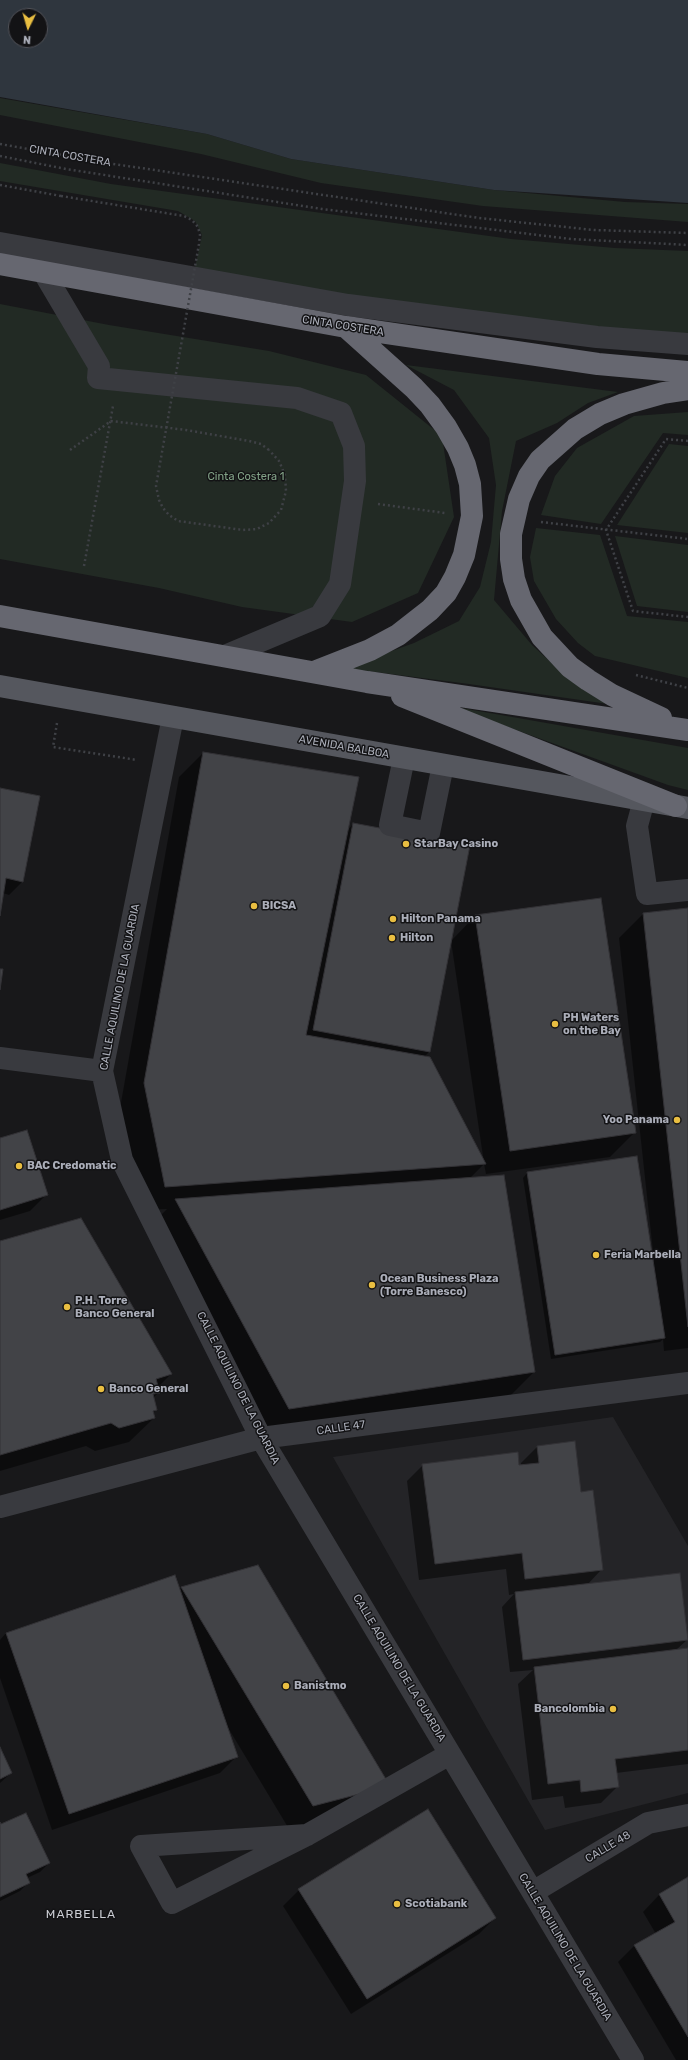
<!DOCTYPE html>
<style>
body{margin:0}
#map{position:relative;width:688px;height:2060px;overflow:hidden;background:#18181a;font-family:Rubik,sans-serif}
canvas{display:block}
.north{position:absolute;left:8px;top:8px;width:40px;height:40px;box-sizing:border-box;background:#131315;border:1px solid #505157;border-radius:50%;rotate:185deg;font-size:11px;font-weight:700;line-height:16px;text-align:center;color:#abaeb9}
.north::after{content:'';display:block;margin:auto;width:14px;height:18px;background:#e9be41;clip-path:polygon(50% 0,100% 100%,50% 72%,0 100%)}
</style>
<div id="map">
<canvas width="688" height="2060"></canvas>
<div class="north">N</div>
</div>
<script>
const g = document.querySelector('canvas').getContext('2d');
g.lineJoin = 'round';
function paint(path, color) {
  g.fillStyle = color;
  g.fill(path, 'evenodd');
}
function toPath(rows) {
  const path = new Path2D();
  for (const r of rows) {
    path.moveTo(r[0], r[1]);
    for (let i = 2; i < r.length; i += 2) path.lineTo(r[i], r[i + 1]);
  }
  return path;
}
function trace(path, color, width, dash) {
  g.strokeStyle = color;
  g.lineWidth = width;
  g.lineCap = dash ? 'butt' : 'round';
  g.setLineDash(dash || []);
  g.stroke(path);
}
function drawText(font, color, halo, rows, align = 'center') {
  g.font = font + ' Rubik,sans-serif';
  g.lineWidth = 3;
  g.setLineDash([]);
  g.textBaseline = 'middle';
  g.strokeStyle = halo;
  g.fillStyle = color;
  for (const [text, x, y, turn = 0] of rows) {
    g.save();
    g.translate(x, y);
    g.rotate((+turn || 0) * Math.PI / 180);
    g.textAlign = isNaN(turn) ? turn : align;
    if (halo) g.strokeText(text, 0, 0);
    g.fillText(text, 0, 0);
    g.restore();
  }
}
paint(toPath([
 [613,1417,688,1546,688,1793,545,1830,333,1457]
]), '#242427');
paint(toPath([
 [0,98,207,134,291,159,494,190,625,202,688,204,688,222,483,206,321,183,201,154,0,115],
 [0,163,111,184,511,239,615,248,688,251,688,334,519,321,193,277,202,235,195,221,178,211,0,181],
 [0,304,109,325,269,351,366,375,442,436,454,517,418,593,352,622,242,607,159,588,0,559],
 [406,365,618,392,588,403,557,423,516,441,502,511,494,600,532,645,556,667,608,704,469,684,344,668,414,643,459,621,480,587,491,542,496,485,489,438,454,390],
 [688,412,688,435,663,433,601,524,541,515,555,476,577,448,634,416],
 [669,444,688,446,688,533,617,525],
 [536,528,600,535,627,616,688,622,688,678,595,656,578,643,556,619,534,581,530,557],
 [615,536,688,545,688,612,637,606],
 [450,706,688,748,688,790,668,785]
]), '#222a24');
paint(toPath([
 [0,0,688,0,688,203,494,190,291,159,207,134,0,97],
 [16,16,40,16,40,40,16,40]
]), '#2f363e');
paint(toPath([
 [203,753,347,831,353,824,429,1052,424,1057,484,1163,451,941,475,916,635,1132,610,1157,486,1174,484,1164,470,1178,534,1372,510,1396,265,1433,152,1224,167,1209,142,1210,120,1108,179,777],
 [0,789,22,882,9,895,3,893,0,910],
 [688,909,688,1348,664,1351,663,1339,660,1342,551,1359,523,1178,527,1173,636,1157,653,1261,654,1261,619,938,643,914],
 [0,1139,47,1194,30,1211,0,1220],
 [0,1242,171,1374,157,1388,159,1392,153,1398,156,1410,152,1414,154,1418,129,1442,95,1451,86,1446,0,1471],
 [574,1442,580,1493,602,1569,587,1585,687,1640,676,1650,688,1649,688,1764,616,1773,618,1786,601,1803,565,1808,563,1796,532,1800,518,1684,533,1670,510,1672,502,1607,514,1594,509,1595,506,1569,419,1580,407,1481,423,1465,521,1466,521,1463,537,1447],
 [257,1567,365,1809,289,1829,227,1726,236,1757,220,1773,52,1830,0,1678,0,1640,6,1633,179,1590,181,1588],
 [0,1749,11,1773,0,1783],
 [0,1825,49,1863,40,1872,27,1878,29,1882,20,1891,0,1901],
 [688,1878,688,2060,676,2060,618,1962,634,1946,656,1934,643,1912,659,1895],
 [299,1890,495,1918,479,1934,351,2014,283,1906]
]), '#0007');
const building = toPath([
 [203,752,359,777,306,1035,430,1057,486,1164,165,1187,144,1083,203,752],
 [0,788,40,796,23,882,6,878,0,916,0,788],
 [353,823,470,845,430,1052,313,1030,353,823],
 [601,898,636,1133,510,1151,475,915,601,898],
 [688,908,688,1327,643,913,688,908],
 [0,969,3,969,0,990,0,969],
 [27,1130,48,1195,0,1210,0,1138,27,1130],
 [637,1156,665,1338,555,1355,527,1172,637,1156],
 [504,1175,535,1372,289,1409,175,1199,504,1175],
 [81,1218,172,1374,156,1379,160,1393,153,1394,157,1410,153,1411,155,1418,119,1428,111,1423,0,1455,0,1241,81,1218],
 [575,1441,581,1492,593,1490,603,1570,525,1579,522,1553,435,1564,422,1464,518,1452,519,1465,539,1463,537,1446,575,1441],
 [258,1565,390,1786,313,1806,181,1587,258,1565],
 [680,1573,688,1640,523,1660,515,1592,680,1573],
 [175,1575,238,1757,69,1814,6,1633,175,1575],
 [688,1648,688,1750,615,1759,619,1787,581,1792,580,1780,548,1784,534,1667,688,1648],
 [0,1747,12,1773,0,1779,0,1747],
 [428,1809,496,1918,367,1999,298,1889,428,1809],
 [26,1813,50,1863,26,1874,30,1883,0,1897,0,1822,1,1824,26,1813],
 [688,1877,688,2037,634,1945,675,1922,659,1894,688,1877]
]);
paint(building, '#424347');
trace(building, '#333236', 1);
trace(toPath([
 [0,144,107,163,479,218,594,230,688,233],
 [0,156,66,169,322,209,571,239,688,245],
 [0,185,61,196],
 [688,441,666,439,606,530,633,611,688,617],
 [70,450,111,421,186,430,249,441,261,444,269,450],
 [378,504,445,513],
 [541,522,688,539],
 [84,566,113,406],
 [636,675,688,688],
 [57,723,53,747,137,760]
]), '#3f4146', 2.5, [2, 3]);
trace(toPath([
 [0,243,348,305,597,337,688,344],
 [44,273,99,366,98,378,297,398,341,413,354,446,355,481,340,584,320,616,225,656],
 [173,717,102,1071,122,1160,261,1438,633,2060],
 [404,758,390,825,429,833,443,765],
 [644,800,637,826,647,894,688,890],
 [0,1058,102,1071],
 [0,1507,261,1438,688,1383],
 [307,1835,141,1846,172,1903,307,1835,450,1754],
 [533,1892,648,1823,688,1815]
]), '#393a3f', 22);
trace(toPath([
 [0,686,688,808]
]), '#55575e', 22);
trace(toPath([
 [0,264,346,327,598,364,688,372],
 [0,616,367,682,688,730],
 [314,672,370,650,398,635,430,610,446,593,455,577,464,555,472,516,470,484,465,465,458,448,446,427,430,405,414,388,346,327],
 [402,696,676,806],
 [661,718,612,695,588,680,570,667,542,637,521,600,514,579,511,559,511,534,519,499,529,476,540,460,575,429,600,414,624,404,663,393,688,389]
]), '#666770', 22);
trace(toPath([
 [61,196,184,216,192,220,198,227,200,235,199,244,156,486,159,500,163,508,169,515,178,521,243,530,257,529,269,523,281,510,286,491,285,475,279,461,269,450]
]), '#3f4146', 2.5, [2, 3]);
for (const [x, y, r, color] of [
 [406,844,4,"#e9be41"],
 [254,906,4,"#e9be41"],
 [393,919,4,"#e9be41"],
 [392,938,4,"#e9be41"],
 [555,1024,4,"#e9be41"],
 [677,1120,4,"#e9be41"],
 [19,1166,4,"#e9be41"],
 [596,1255,4,"#e9be41"],
 [372,1285,4,"#e9be41"],
 [67,1307,4,"#e9be41"],
 [101,1389,4,"#e9be41"],
 [286,1686,4,"#e9be41"],
 [613,1709,4,"#e9be41"],
 [397,1904,4,"#e9be41"]
]) {
  const dot = new Path2D();
  dot.arc(x, y, r, 0, 2 * Math.PI);
  g.fillStyle = color;
  g.fill(dot);
  trace(dot, '#131315', 1.5);
}
drawText('11px', '#abaeb9', '#131315', [
 ["CINTA COSTERA",70,156,10],
 ["CINTA COSTERA",343,326,9],
 ["AVENIDA BALBOA",344,747,10],
 ["CALLE AQUILINO DE LA GUARDIA",120,987,-79],
 ["CALLE AQUILINO DE LA GUARDIA",238,1388,63],
 ["CALLE 47",341,1428,-8],
 ["CALLE AQUILINO DE LA GUARDIA",399,1668,59],
 ["CALLE 48",608,1847,-31],
 ["CALLE AQUILINO DE LA GUARDIA",565,1947,59]
]);
drawText('11px', '#83a388', '#131315', [
 ["Cinta Costera 1",246,477]
]);
drawText('bold 11px', '#abaeb9', '#131315', [
 ["StarBay Casino",414,844],
 ["BICSA",262,906],
 ["Hilton Panama",401,919],
 ["Hilton",400,938],
 ["PH Waters",563,1018],
 ["on the Bay",563,1031],
 ["Yoo Panama",669,1120,"right"],
 ["BAC Credomatic",27,1166],
 ["Feria Marbella",604,1255],
 ["Ocean Business Plaza",380,1279],
 ["(Torre Banesco)",380,1292],
 ["P.H. Torre",75,1301],
 ["Banco General",75,1314],
 ["Banco General",109,1389],
 ["Banistmo",294,1686],
 ["Bancolombia",605,1709,"right"],
 ["Scotiabank",405,1904]
], 'left');
g.letterSpacing = '1px';
drawText('12px', '#ccced5', '#131315', [
 ["MARBELLA",81,1915]
]);
g.letterSpacing = '0px';
</script>
